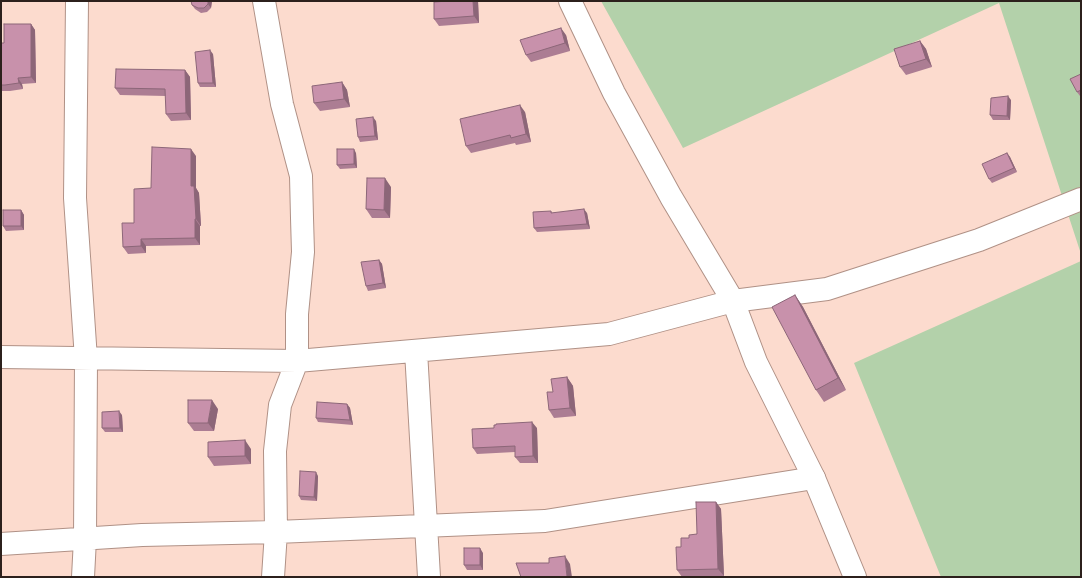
<!DOCTYPE html>
<style>
body{margin:0}
#map{position:relative;width:1082px;height:578px;overflow:hidden;background:#fcdbce;font-family:"Archivo Narrow",sans-serif}
canvas{display:block}
.frame{position:absolute;inset:0;border:2px solid #2c201c;pointer-events:none}
</style>
<div id="map">
<canvas width="1082" height="578"></canvas>
<div class="frame"></div>
</div>
<script>
const g = document.querySelector('canvas').getContext('2d');
g.lineJoin = 'round';
function paint(path, color) {
  g.fillStyle = color;
  g.fill(path, 'evenodd');
}
function toPath(rows) {
  const path = new Path2D();
  for (const r of rows) {
    path.moveTo(r[0], r[1]);
    for (let i = 2; i < r.length; i += 2) path.lineTo(r[i], r[i + 1]);
  }
  return path;
}
function trace(path, color, width, dash) {
  g.strokeStyle = color;
  g.lineWidth = width;
  g.lineCap = dash ? 'butt' : 'round';
  g.setLineDash(dash || []);
  g.stroke(path);
}
paint(toPath([
 [601,1,1081,1,1081,254,999,3,683,148],
 [1081,261,1081,577,941,577,854,363]
]), '#b3d1aa');
const minor = toPath([
 [77,1,75,198,86,359,85,539,83,577],
 [264,1,282,104,301,176,302,218,303,252,297,314,297,361,280,405,275,451,276,532,273,577],
 [416,351,429,577],
 [1,357,297,361,609,334,733,301,827,289,979,240,1081,199],
 [1,544,142,535,276,532,545,521,814,478]
]);
const tertiary = toPath([
 [570,1,614,93,671,197,733,301,756,362,814,478,855,577]
]);
trace(minor, '#b09186', 24);
trace(tertiary, '#b09186', 24);
trace(minor, '#fff', 22);
trace(tertiary, '#fff', 22);
paint(toPath([
 [212,1,211,8,207,12,201,13,195,9,192,5],
 [448,1,478,1,479,23,439,26,434,19],
 [31,24,35,30,36,83,22,84,23,89,10,91,1,91,1,43,4,43],
 [566,35,570,51,531,62,526,55],
 [920,41,926,49,932,67,906,75,900,67],
 [213,54,216,87,200,87,198,83],
 [185,70,190,77,191,120,171,121,166,114,166,96,120,95,115,88],
 [1081,74,1081,96,1080,96,1077,92],
 [342,82,347,90,350,107,320,111,314,103],
 [1011,100,1010,120,993,120,990,115],
 [525,112,531,142,516,145,515,143,471,153,466,146],
 [376,121,378,140,360,142,358,137],
 [356,153,357,168,340,169,337,165],
 [1007,153,1010,157,1017,172,992,183,989,179],
 [196,156,196,188,199,193,201,226,200,226,200,245,146,246,146,253,128,254,123,247,151,188],
 [391,187,390,218,372,218,366,209],
 [21,210,24,215,24,230,6,231,3,226],
 [551,211,552,213,587,213,590,229,537,232,534,228],
 [379,260,382,264,386,288,368,291,366,286],
 [795,295,803,307,846,390,824,402,816,390],
 [567,377,573,386,576,416,554,418,549,410],
 [347,404,350,408,353,425,318,422,316,418],
 [218,409,214,431,194,431,188,423],
 [122,415,123,432,105,432,102,428],
 [537,428,538,463,520,463,515,457,515,452,477,454,473,448],
 [251,449,251,464,214,466,208,457],
 [318,476,317,501,301,500,299,496],
 [716,502,721,509,724,576,682,577,677,570,681,547,689,538,697,534],
 [483,553,483,570,467,570,464,565]
]), '#ac7d93');
paint(toPath([
 [208,1,212,1,211,8,208,4],
 [473,1,478,1,479,23,474,16],
 [31,24,35,30,36,83,31,77],
 [561,28,566,35,570,51,565,43],
 [920,41,926,49,932,67,926,59],
 [210,50,213,54,216,87,213,83],
 [185,70,190,77,191,120,186,113],
 [18,78,22,84,23,89,19,83],
 [342,82,347,90,350,107,344,99],
 [1008,96,1011,100,1010,120,1007,116],
 [520,105,525,112,531,142,526,134],
 [373,117,376,121,378,140,375,136],
 [191,149,196,156,196,188,199,193,201,226,196,219,191,186],
 [354,149,356,153,357,168,354,164],
 [1007,153,1010,157,1017,172,1014,168],
 [385,178,391,187,390,218,384,210],
 [584,209,587,213,590,229,587,224],
 [21,210,24,215,24,230,21,226],
 [195,219,200,226,200,245,195,238],
 [141,239,146,246,146,253,141,246],
 [379,260,382,264,386,288,383,283],
 [795,295,803,307,846,390,838,378],
 [567,377,573,386,576,416,570,408],
 [212,400,218,409,214,431,208,423],
 [347,404,350,408,353,425,350,420],
 [119,411,122,415,123,432,120,428],
 [532,422,537,428,538,463,533,456],
 [245,440,251,449,251,464,245,456],
 [316,472,318,476,317,501,314,497],
 [716,502,721,509,724,576,718,569],
 [480,548,483,553,483,570,480,565],
 [565,556,570,564,572,577,567,577]
]), '#8c6678');
const building = toPath([
 [191,1,208,1,208,4,204,8,198,8,192,5,191,1],
 [448,1,473,1,474,16,434,19,434,2,448,1],
 [4,24,31,24,31,77,18,78,19,83,5,85,1,85,1,43,4,43,4,24],
 [561,28,565,43,526,55,520,40,561,28],
 [920,41,926,59,900,67,894,49,920,41],
 [210,50,213,83,198,83,195,52,210,50],
 [116,69,185,70,186,113,166,114,165,89,115,88,116,69],
 [1081,74,1081,90,1077,92,1070,79,1081,74],
 [342,82,344,99,314,103,312,86,342,82],
 [1008,96,1007,116,990,115,991,98,1008,96],
 [520,105,526,134,511,138,510,135,466,146,460,119,520,105],
 [373,117,375,136,358,137,356,119,373,117],
 [152,147,191,149,191,186,194,186,196,219,195,219,195,238,141,239,141,246,123,247,122,223,134,223,134,189,151,188,152,147],
 [337,149,354,149,354,164,337,165,337,149],
 [1007,153,1014,168,989,179,982,164,1007,153],
 [367,178,385,178,384,210,366,209,367,178],
 [584,209,587,224,534,228,533,212,551,211,551,213,584,209],
 [3,210,21,210,21,226,3,226,3,210],
 [379,260,383,283,366,286,361,262,379,260],
 [795,295,838,378,816,390,772,307,795,295],
 [567,377,570,408,549,410,547,392,553,392,551,379,567,377],
 [188,400,212,400,208,423,188,423,188,400],
 [317,402,347,404,350,420,316,418,317,402],
 [119,411,120,428,102,428,102,412,119,411],
 [532,422,533,456,515,457,515,446,473,448,472,429,494,428,494,425,496,425,496,424,532,422],
 [245,440,245,456,208,457,208,442,245,440],
 [300,471,316,472,314,497,299,496,300,471],
 [696,502,716,502,718,569,677,570,676,547,681,547,681,538,689,538,689,535,697,534,696,502],
 [464,548,480,548,480,565,464,565,464,548],
 [565,556,567,577,521,577,516,563,549,563,549,558,565,556]
]);
paint(building, '#c891ab');
trace(building, '#8c6678', 1);
</script>
